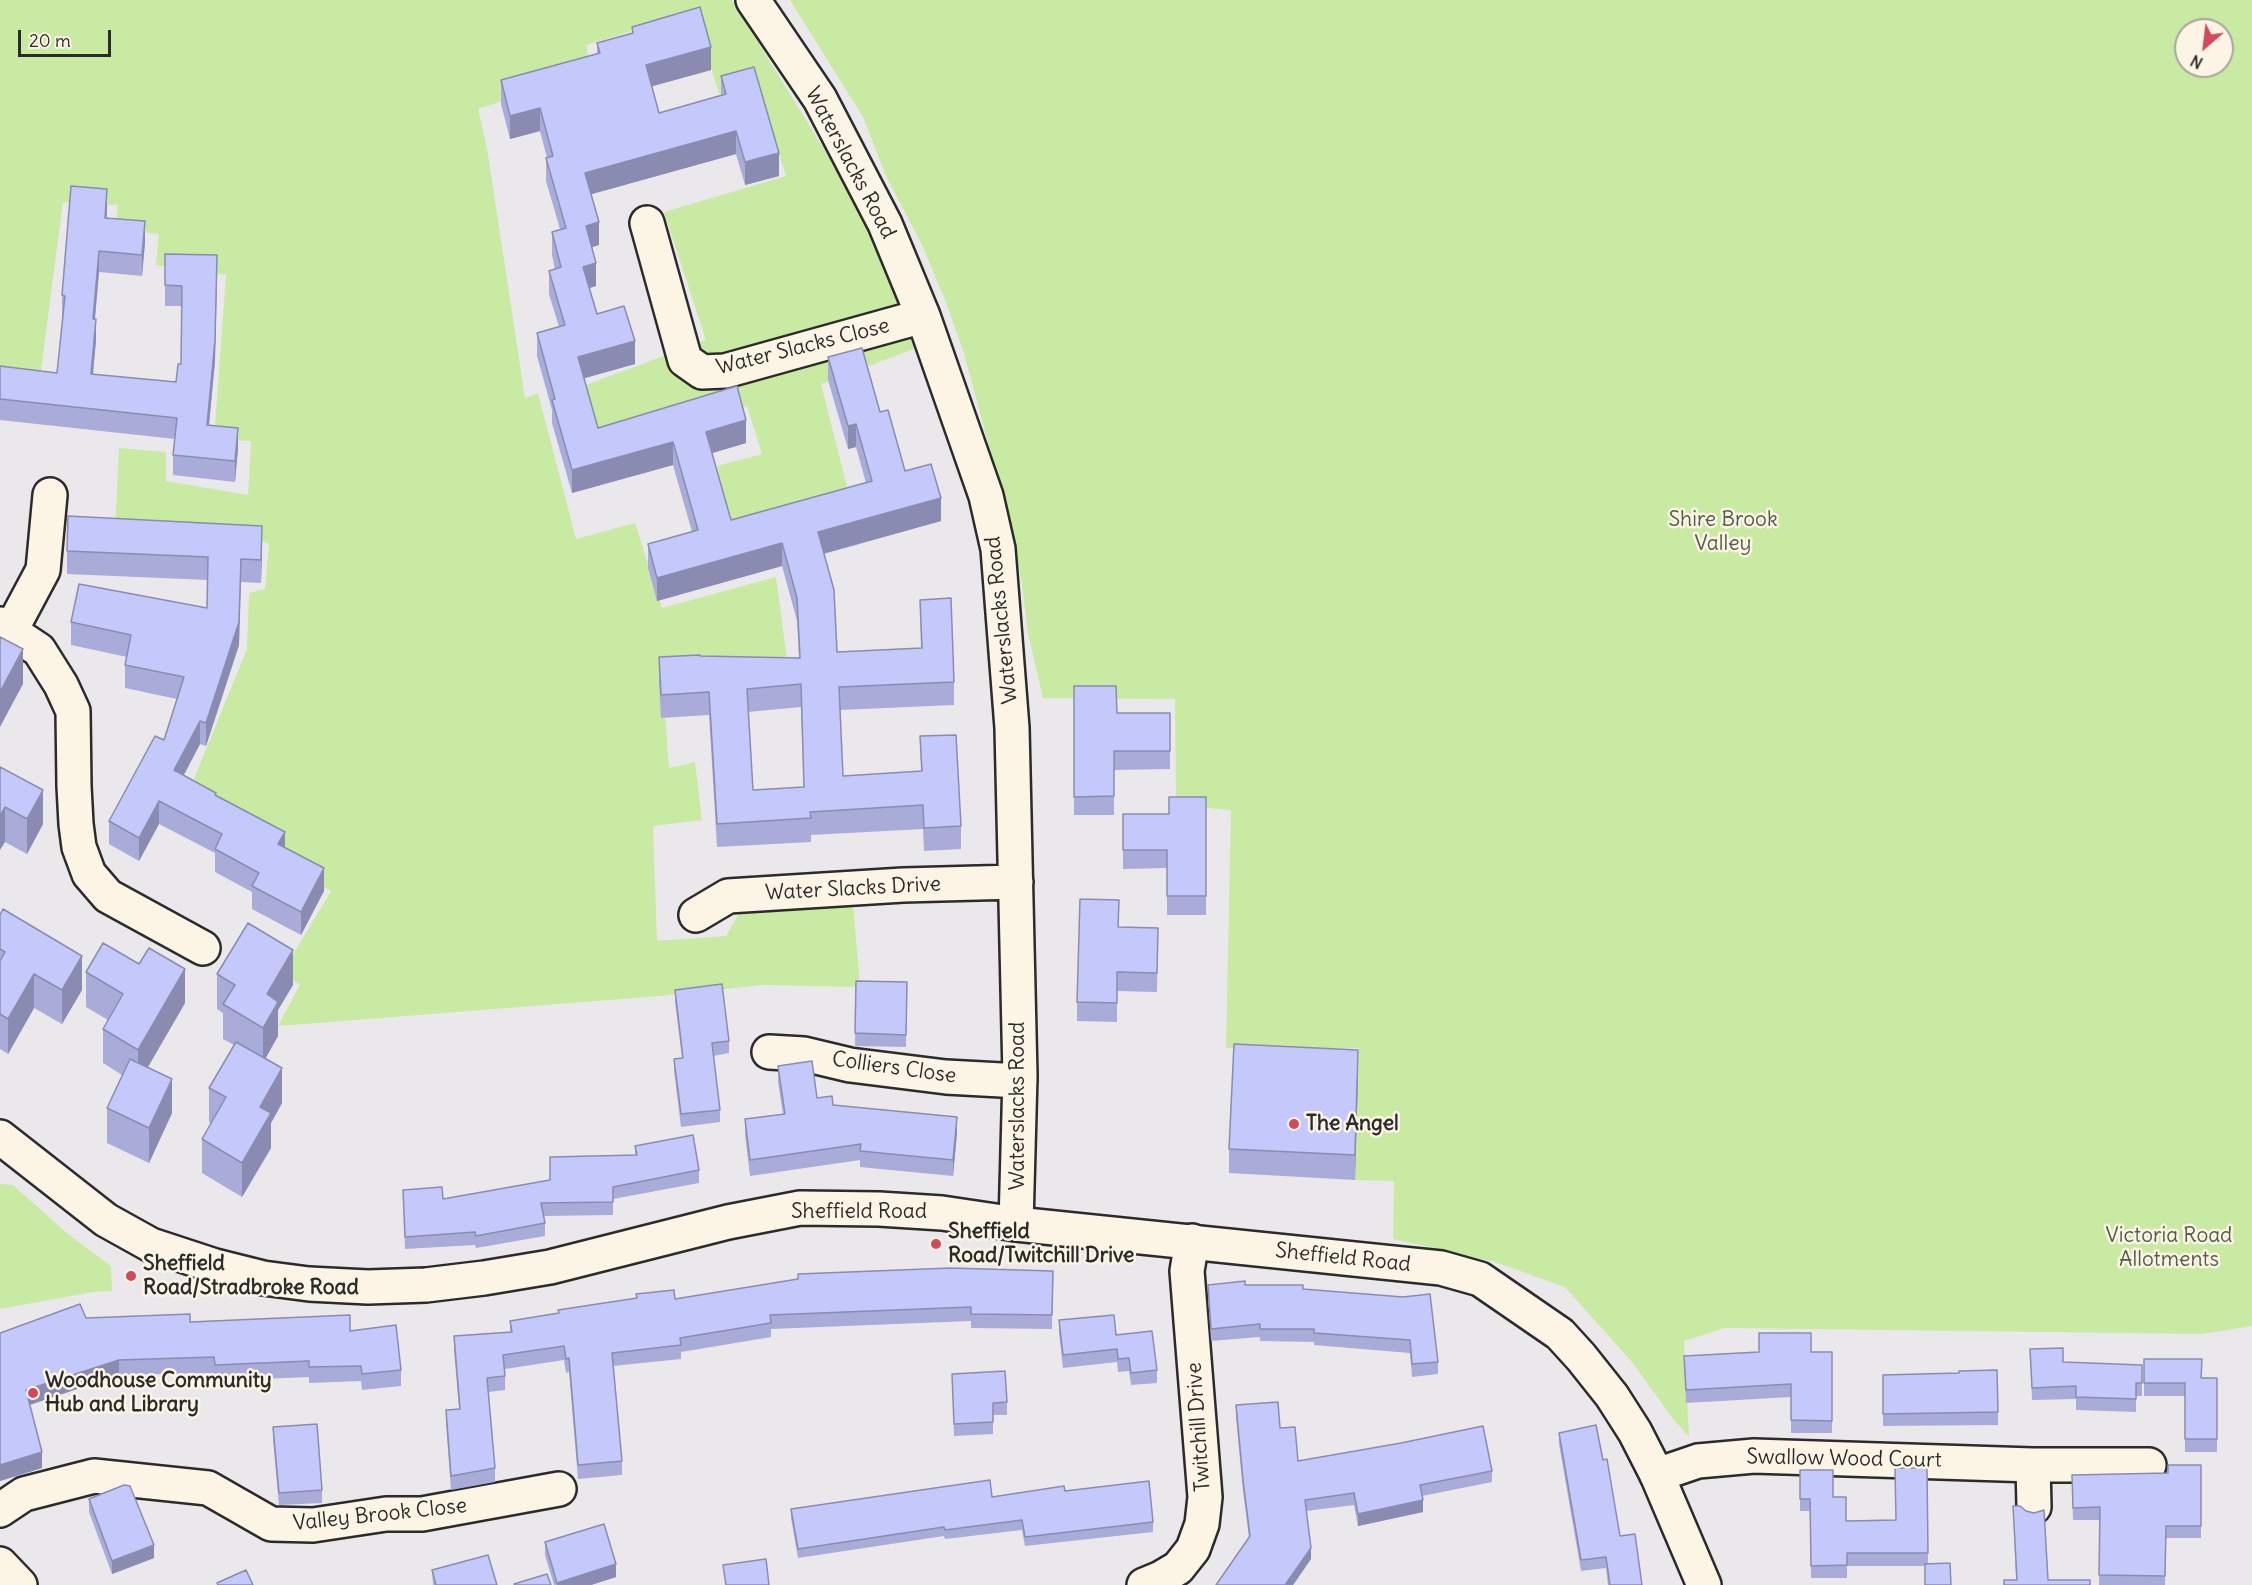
<!DOCTYPE html>
<style>
body{margin:0}
#map{position:relative;width:2252px;height:1585px;overflow:hidden;background:#ebe8ec;font-family:Delius,sans-serif}
canvas{display:block}
.north{position:absolute;left:2174px;top:18px;width:60px;height:60px;box-sizing:border-box;background:#fcf5e5;border:2px solid #a8a49b;border-radius:50%;rotate:208deg;font-size:16px;font-weight:700;line-height:24px;text-align:center;color:#2b2b2b}
.north::after{content:'';display:block;margin:auto;width:21px;height:27px;background:#d1495b;clip-path:polygon(50% 0,100% 100%,50% 72%,0 100%)}
.scale{position:absolute;left:18px;top:30px;width:93px;height:27px;box-sizing:border-box;border:3px solid #2b2b2b;border-top:0;padding-left:8px;font-size:18px;line-height:21px;white-space:nowrap;color:#2b2b2b;-webkit-text-stroke:4px #fcf5e5;paint-order:stroke}
</style>
<div id="map">
<canvas width="2252" height="1585"></canvas>
<div class="north">N</div>
<div class="scale">20 m</div>
</div>
<script>
const g = document.querySelector('canvas').getContext('2d');
g.lineJoin = 'round';
function paint(path, color) {
  g.fillStyle = color;
  g.fill(path, 'evenodd');
}
function toPath(rows) {
  const path = new Path2D();
  for (const r of rows) {
    path.moveTo(r[0], r[1]);
    for (let i = 2; i < r.length; i += 2) path.lineTo(r[i], r[i + 1]);
  }
  return path;
}
function trace(path, color, width, dash) {
  g.strokeStyle = color;
  g.lineWidth = width;
  g.lineCap = dash ? 'butt' : 'round';
  g.setLineDash(dash || []);
  g.stroke(path);
}
function drawText(font, color, halo, rows, align = 'center') {
  g.font = font + ' Delius,sans-serif';
  g.lineWidth = 5;
  g.setLineDash([]);
  g.textBaseline = 'middle';
  g.strokeStyle = halo;
  g.fillStyle = color;
  for (const [text, x, y, turn = 0] of rows) {
    g.save();
    g.translate(x, y);
    g.rotate((+turn || 0) * Math.PI / 180);
    g.textAlign = isNaN(turn) ? turn : align;
    if (halo) g.strokeText(text, 0, 0);
    g.fillText(text, 0, 0);
    g.restore();
  }
}
paint(toPath([
 [0,0,732,0,874,230,919,347,821,384,851,502,734,535,717,466,762,454,747,406,601,442,578,388,706,340,664,212,786,176,757,85,719,94,694,12,586,45,592,72,478,109,487,148,525,398,538,393,576,539,635,523,662,608,776,577,788,667,662,673,669,768,695,762,702,820,653,826,657,941,726,936,741,910,853,903,860,987,762,985,660,996,278,1026,300,985,282,973,331,891,285,864,191,786,247,649,249,593,265,589,269,543,115,532,119,448,166,452,166,481,248,495,251,441,214,439,226,275,156,265,159,234,115,229,118,205,63,202,39,385,0,382],
 [790,0,2252,0,2252,1326,2202,1334,1725,1328,1684,1341,1689,1437,1674,1420,1632,1362,1565,1287,1495,1262,1393,1239,1394,1181,1355,1180,1359,1048,1226,1048,1231,810,1176,805,1175,699,1043,698,1028,633,1022,584,1008,516,963,350,945,300,922,245,886,176,863,117],
 [2186,30,2222,30,2222,66,2186,66],
 [0,1184,13,1185,69,1235,111,1266,112,1291,93,1292,0,1309]
]), '#c8eaa3');
const minor = toPath([
 [753,0,820,99,885,224,923,316,986,496,998,549,1012,728,1020,1076,1016,1224],
 [647,223,685,360,702,372,725,371,923,316],
 [0,624,39,650,61,685,73,711,74,786,76,824,79,847,89,874,108,896,203,948],
 [11,630,43,570,50,495],
 [696,915,728,896,903,885,1016,882],
 [769,1052,804,1054,850,1065,946,1077,1020,1081],
 [2033,1465,2034,1507],
 [1657,1475,1698,1461,1754,1456,2033,1465,2149,1465],
 [0,1510,24,1494,94,1476,208,1488,271,1524,313,1525,386,1514,422,1514,559,1489],
 [0,1564,20,1585],
 [1144,1585,1161,1578,1178,1568,1193,1549,1202,1524,1205,1497,1187,1271,1192,1241]
]);
const major = toPath([
 [0,1137,106,1220,151,1245,215,1266,263,1278,309,1284,368,1287,426,1285,484,1278,550,1267,728,1222,800,1208,879,1209,942,1213,1016,1224,1441,1268,1480,1279,1560,1334,1581,1357,1612,1396,1635,1432,1657,1475,1704,1585]
]);
trace(minor, '#2b2b2b', 38);
trace(major, '#2b2b2b', 38);
trace(minor, '#fcf5e5', 33);
trace(major, '#fcf5e5', 33);
paint(toPath([
 [632,27,711,70,652,86,659,113,721,95,721,76,779,176,745,185,736,154,591,194,599,245,592,247,596,286,589,288,597,314,635,364,584,378,598,428,746,443,712,453,731,520,866,483,856,447,848,449,828,380,828,357,880,412,905,471,941,521,824,554,837,652,921,648,920,600,954,682,954,705,840,710,843,776,921,772,920,736,961,826,961,849,924,851,923,829,811,835,811,842,717,847,709,715,661,718,659,681,659,657,700,656,799,658,797,621,782,566,657,601,648,568,648,544,692,532,673,465,572,493,552,423,552,410,537,356,537,333,559,327,549,294,549,271,555,269,552,255,552,232,560,229,546,181,546,158,547,158,540,131,510,139,501,104,501,80,597,54,597,43,632,33],
 [801,707,804,787,753,790,748,712],
 [107,209,107,218,145,242,142,276,99,272,95,319,96,340,93,374,176,382,181,364,182,306,165,306,165,254,217,255,215,361,209,425,238,448,235,482,173,475,173,455,175,439,0,420,0,366,57,373,63,316,62,316,62,295],
 [262,549,261,583,241,582,239,645,206,746,200,744,184,775,216,796,285,847,324,891,301,935,252,909,252,892,215,872,215,853,159,824,139,861,109,844,109,821,164,740,177,699,125,688,125,665,127,657,71,645,71,622,207,608,208,580,67,574,67,551],
 [1074,686,1117,713,1170,713,1170,769,1114,770,1114,815,1074,815],
 [0,767,43,824,27,854,5,842],
 [1206,797,1206,915,1167,915,1167,868,1123,869,1123,814,1169,814],
 [0,915,82,990,62,1024,34,1008,8,1054,0,1049],
 [1119,927,1158,928,1157,992,1117,991,1117,1022,1077,1021,1077,1002],
 [86,972,185,1003,148,1067,172,1113,149,1163,107,1143,107,1108,122,1075,103,1063,103,1029,108,1020,86,1007],
 [217,974,293,985,278,1010,278,1036,265,1058,282,1103,271,1123,271,1148,242,1197,202,1173,202,1139,211,1123,209,1122,209,1088,234,1045,223,1039,223,1013,217,1009],
 [856,981,907,982,906,1047,855,1046],
 [675,990,729,1041,729,1053,713,1056,720,1110,720,1122,681,1127,674,1071,674,1059,682,1058,675,1002],
 [778,1066,817,1098,833,1105,957,1133,953,1176,860,1167,860,1160,750,1176,745,1135,745,1119,783,1114,778,1082],
 [1358,1075,1355,1180,1229,1173,1229,1149],
 [635,1146,699,1170,699,1183,613,1199,613,1215,544,1216,545,1223,545,1236,476,1248,475,1245,405,1249,403,1190,443,1199,550,1180,635,1155],
 [1053,1271,1052,1329,971,1328,971,1321,771,1329,771,1337,681,1352,681,1359,613,1366,622,1461,622,1475,578,1479,569,1372,566,1373,564,1360,505,1369,505,1390,488,1392,495,1468,495,1482,451,1490,446,1424,446,1410,459,1409,454,1350,454,1336,510,1332,510,1321,675,1299],
 [1208,1285,1245,1285,1403,1297,1438,1362,1438,1374,1412,1377,1410,1353,1314,1345,1314,1342,1260,1341,1260,1337,1211,1341,1208,1297],
 [86,1318,190,1322,350,1331,401,1370,401,1386,362,1390,361,1381,309,1383,309,1377,215,1381,214,1373,119,1375,30,1405,42,1468,0,1481,0,1333],
 [1059,1320,1116,1335,1157,1370,1157,1383,1131,1385,1129,1371,1118,1372,1117,1362,1063,1368,1059,1333],
 [2030,1349,2063,1362,2142,1365,2142,1396,2136,1396,2136,1412,2076,1410,2076,1399,2032,1400],
 [1811,1352,1832,1352,1832,1433,1791,1433,1791,1397,1686,1403,1684,1356],
 [2144,1359,2201,1378,2217,1378,2217,1452,2185,1452,2185,1396,2144,1396],
 [952,1374,1007,1402,1007,1415,993,1415,993,1434,954,1436],
 [1883,1375,1998,1412,1998,1425,1883,1426],
 [1236,1405,1280,1428,1298,1461,1492,1471,1492,1482,1422,1496,1423,1512,1358,1526,1354,1505,1306,1511,1311,1559,1293,1585,1216,1585,1249,1538,1243,1491,1236,1417],
 [273,1427,322,1490,322,1503,279,1505,273,1440],
 [1559,1433,1642,1585,1608,1585,1606,1568,1581,1571,1559,1444],
 [2201,1465,2201,1538,2166,1538,2165,1585,2099,1585,2100,1520,2073,1520,2072,1488,2168,1473],
 [1927,1468,1928,1564,1925,1566,1847,1566,1847,1578,1811,1578,1810,1511,1800,1511,1800,1470,1846,1521,1896,1520],
 [1065,1491,1153,1522,1153,1532,1025,1546,1022,1530,945,1539,944,1536,798,1558,791,1518,791,1509,992,1497],
 [89,1499,154,1558,112,1574,89,1512],
 [2013,1506,2048,1580,2016,1580],
 [545,1542,616,1577,591,1585,554,1585,545,1555],
 [432,1570,497,1585,433,1585]
]), '#a9acd8');
paint(toPath([
 [711,47,711,70,646,88,646,65],
 [540,108,540,131,510,139,510,116],
 [736,131,736,154,585,196,585,173],
 [779,153,779,176,745,185,745,162],
 [107,189,107,209,105,239,105,218],
 [145,221,145,242,142,276,142,255],
 [599,222,599,245,586,249,586,226],
 [99,251,99,272,93,339,93,319],
 [596,263,596,286,583,290,583,267],
 [217,275,215,361,207,445,207,425],
 [96,319,96,340,91,394,91,374],
 [635,341,635,364,578,380,578,357],
 [746,420,746,443,706,455,706,432],
 [856,424,856,447,848,449,848,426],
 [238,428,238,448,235,482,235,461],
 [673,442,673,465,572,493,572,470],
 [941,498,941,521,818,555,818,532],
 [262,526,262,549,261,583,261,560],
 [782,543,782,566,657,601,657,578],
 [241,559,239,645,206,746,206,723],
 [23,649,23,684,0,727,0,692],
 [200,721,200,744,174,793,174,770],
 [43,790,43,824,27,854,27,819],
 [159,801,159,824,139,861,139,838],
 [5,807,5,842,0,850,0,816],
 [285,832,285,855,278,844],
 [324,868,324,891,301,935,301,912],
 [293,950,293,985,278,1010,278,1036,263,1063,263,1028,267,994],
 [82,956,82,990,62,1024,62,990],
 [185,969,185,1003,138,1084,138,1050],
 [34,974,34,1008,8,1054,8,1019],
 [1358,1050,1358,1075,1355,1180,1355,1155],
 [282,1068,282,1103,271,1123,271,1148,242,1197,242,1163,260,1107],
 [172,1079,172,1113,149,1163,149,1128],
 [957,1117,957,1133,953,1176,953,1160],
 [119,1360,119,1375,26,1406,26,1390],
 [42,1452,42,1468,0,1481,0,1465],
 [1423,1500,1423,1512,1358,1526,1358,1514],
 [154,1545,154,1558,112,1574,112,1561],
 [1311,1548,1311,1559,1293,1585,1285,1585],
 [616,1564,616,1577,591,1585,557,1585,557,1583]
]), '#898cb0');
const building = toPath([
 [700,7,711,47,646,65,659,113,726,94,721,76,754,67,779,153,745,162,736,131,585,173,599,222,586,226,596,263,583,267,597,314,624,306,635,341,578,357,598,428,737,386,746,420,706,432,731,520,872,481,856,424,848,426,828,357,862,348,880,412,888,410,905,471,931,464,941,498,818,532,834,590,837,652,922,648,920,600,951,598,954,682,839,687,843,776,922,771,920,736,956,735,961,826,924,828,923,805,810,812,811,818,717,824,709,692,661,695,659,657,700,655,700,656,800,658,797,598,782,543,657,578,648,544,698,530,673,442,572,470,552,400,555,399,537,333,565,325,549,271,561,267,552,232,566,228,546,158,553,156,540,108,510,116,501,80,600,53,597,43,633,33,632,27,700,7],
 [801,684,804,787,753,790,747,689,801,684],
 [71,186,107,189,105,218,145,221,142,255,99,251,93,319,96,319,91,374,176,382,178,364,181,364,182,286,165,285,165,254,217,255,215,340,207,425,238,428,235,461,173,455,177,418,0,399,0,366,57,373,65,296,62,295,71,186],
 [68,516,262,526,261,560,241,559,239,622,206,723,200,721,174,770,216,793,215,795,285,832,278,844,324,868,301,912,252,886,259,873,215,849,222,834,159,801,139,838,109,821,155,736,164,740,184,677,125,665,131,635,71,622,79,584,207,608,208,557,67,551,68,516],
 [0,637,23,649,0,692,0,637],
 [1074,686,1116,686,1117,713,1170,713,1170,751,1114,751,1114,796,1074,797,1074,686],
 [0,767,43,790,27,819,5,807,0,816,0,767],
 [1169,797,1206,797,1206,896,1167,896,1167,850,1123,850,1123,814,1169,814,1169,797],
 [1080,899,1119,900,1118,927,1158,928,1157,973,1117,972,1117,1003,1077,1002,1080,899],
 [3,909,82,956,62,990,34,974,8,1019,0,1014,0,961,5,952,0,949,0,915,3,909],
 [248,923,293,950,267,994,278,1002,263,1028,223,1004,235,985,217,974,248,923],
 [103,943,139,964,149,948,185,969,138,1050,103,1029,123,994,86,972,103,943],
 [856,981,907,982,906,1035,855,1033,856,981],
 [722,984,729,1041,712,1043,720,1110,681,1114,674,1059,683,1058,675,990,722,984],
 [236,1042,282,1068,260,1107,271,1113,242,1163,202,1139,226,1097,209,1088,236,1042],
 [1234,1044,1358,1050,1355,1155,1229,1149,1234,1044],
 [130,1059,172,1079,149,1128,107,1108,130,1059],
 [812,1061,817,1098,832,1096,833,1105,957,1117,953,1160,860,1151,861,1144,750,1160,745,1119,785,1114,778,1066,812,1061],
 [693,1135,699,1170,613,1187,613,1202,541,1203,545,1223,476,1236,475,1232,405,1237,403,1190,442,1187,443,1199,550,1180,550,1157,637,1155,635,1146,693,1135],
 [951,1268,1053,1271,1052,1315,971,1314,971,1307,770,1315,771,1323,680,1338,681,1345,612,1353,622,1461,578,1465,569,1358,566,1359,564,1346,503,1355,505,1376,487,1378,495,1468,451,1476,446,1410,460,1409,454,1336,512,1332,510,1321,559,1313,558,1310,637,1298,636,1294,674,1290,675,1299,798,1279,798,1274,951,1268],
 [1245,1281,1245,1285,1303,1285,1303,1289,1403,1297,1430,1294,1438,1362,1412,1364,1410,1340,1314,1333,1314,1329,1260,1329,1260,1324,1211,1329,1208,1285,1245,1281],
 [80,1304,86,1318,190,1314,190,1322,350,1315,350,1331,396,1325,401,1370,362,1374,361,1366,309,1367,309,1361,215,1365,214,1357,119,1360,26,1390,42,1452,0,1465,0,1333,80,1304],
 [1114,1315,1116,1335,1152,1331,1157,1370,1131,1373,1129,1358,1118,1359,1117,1349,1063,1355,1059,1320,1114,1315],
 [1759,1333,1811,1333,1811,1352,1832,1352,1832,1421,1791,1420,1791,1384,1686,1390,1684,1356,1759,1352,1759,1333],
 [2063,1348,2063,1362,2142,1365,2142,1383,2136,1383,2136,1399,2076,1397,2076,1386,2032,1388,2030,1349,2063,1348],
 [2144,1359,2202,1359,2201,1378,2217,1378,2217,1439,2185,1439,2185,1383,2144,1383,2144,1359],
 [1997,1370,1998,1412,1883,1414,1883,1375,1959,1373,1959,1371,1997,1370],
 [1005,1371,1007,1402,993,1403,993,1422,954,1424,952,1374,1005,1371],
 [1278,1402,1280,1428,1295,1427,1298,1461,1401,1443,1483,1426,1492,1471,1420,1485,1423,1500,1358,1514,1354,1493,1305,1500,1311,1548,1285,1585,1216,1585,1250,1536,1243,1480,1236,1405,1278,1402],
 [317,1424,322,1490,279,1493,273,1427,317,1424],
 [1596,1425,1603,1460,1607,1459,1620,1536,1635,1534,1642,1585,1610,1585,1606,1557,1581,1560,1559,1433,1596,1425],
 [2168,1465,2201,1465,2201,1526,2166,1526,2165,1576,2099,1575,2100,1507,2073,1508,2072,1475,2168,1473,2168,1465],
 [1895,1468,1927,1468,1928,1553,1847,1553,1847,1565,1811,1566,1810,1499,1800,1499,1800,1470,1833,1470,1833,1497,1846,1497,1846,1521,1896,1520,1895,1468],
 [990,1480,992,1497,1064,1486,1065,1491,1149,1481,1153,1522,1025,1537,1022,1520,945,1530,944,1527,798,1549,791,1509,990,1480],
 [124,1485,130,1486,154,1545,112,1561,89,1499,124,1485],
 [2013,1506,2020,1506,2026,1511,2034,1513,2044,1510,2048,1580,2090,1580,2090,1585,2004,1585,2004,1580,2017,1580,2013,1506],
 [604,1524,616,1564,557,1583,545,1542,604,1524],
 [488,1555,497,1585,436,1585,432,1570,488,1555],
 [766,1559,769,1585,726,1585,723,1565,766,1559],
 [1950,1563,1951,1585,1925,1585,1925,1564,1950,1563],
 [246,1570,253,1585,218,1585,217,1583,246,1570],
 [547,1574,551,1585,515,1585,514,1584,547,1574]
]);
paint(building, '#c4c8fb');
trace(building, '#898cb0', 1.5);
for (const [x, y, r, color] of [
 [1294,1124,6,"#d1495b"],
 [936,1244,6,"#d1495b"],
 [131,1276,6,"#d1495b"],
 [33,1393,6,"#d1495b"]
]) {
  const dot = new Path2D();
  dot.arc(x, y, r, 0, 2 * Math.PI);
  g.fillStyle = color;
  g.fill(dot);
  trace(dot, '#fcf5e5', 2);
}
drawText('21px', '#2b2b2b', '#fcf5e5', [
 ["Waterslacks Road",850,163,62],
 ["Water Slacks Close",803,347,-14],
 ["Waterslacks Road",1002,620,-96],
 ["Water Slacks Drive",853,889,-3],
 ["Colliers Close",894,1068,8],
 ["Waterslacks Road",1018,1106,-90],
 ["Sheffield Road",859,1212],
 ["Sheffield Road",1343,1258,6],
 ["Twitchill Drive",1199,1427,-94],
 ["Swallow Wood Court",1844,1459,1],
 ["Valley Brook Close",380,1515,-6]
]);
drawText('21px', '#525b49', '#fcf5e5', [
 ["Shire Brook",1723,520],
 ["Valley",1723,544],
 ["Victoria Road",2169,1236],
 ["Allotments",2169,1260]
]);
drawText('bold 21px', '#2b2b2b', '#fcf5e5', [
 ["The Angel",1306,1124],
 ["Sheffield",948,1232],
 ["Road/Twitchill Drive",948,1256],
 ["Sheffield",143,1264],
 ["Road/Stradbroke Road",143,1288],
 ["Woodhouse Community",45,1381],
 ["Hub and Library",45,1405]
], 'left');
</script>
